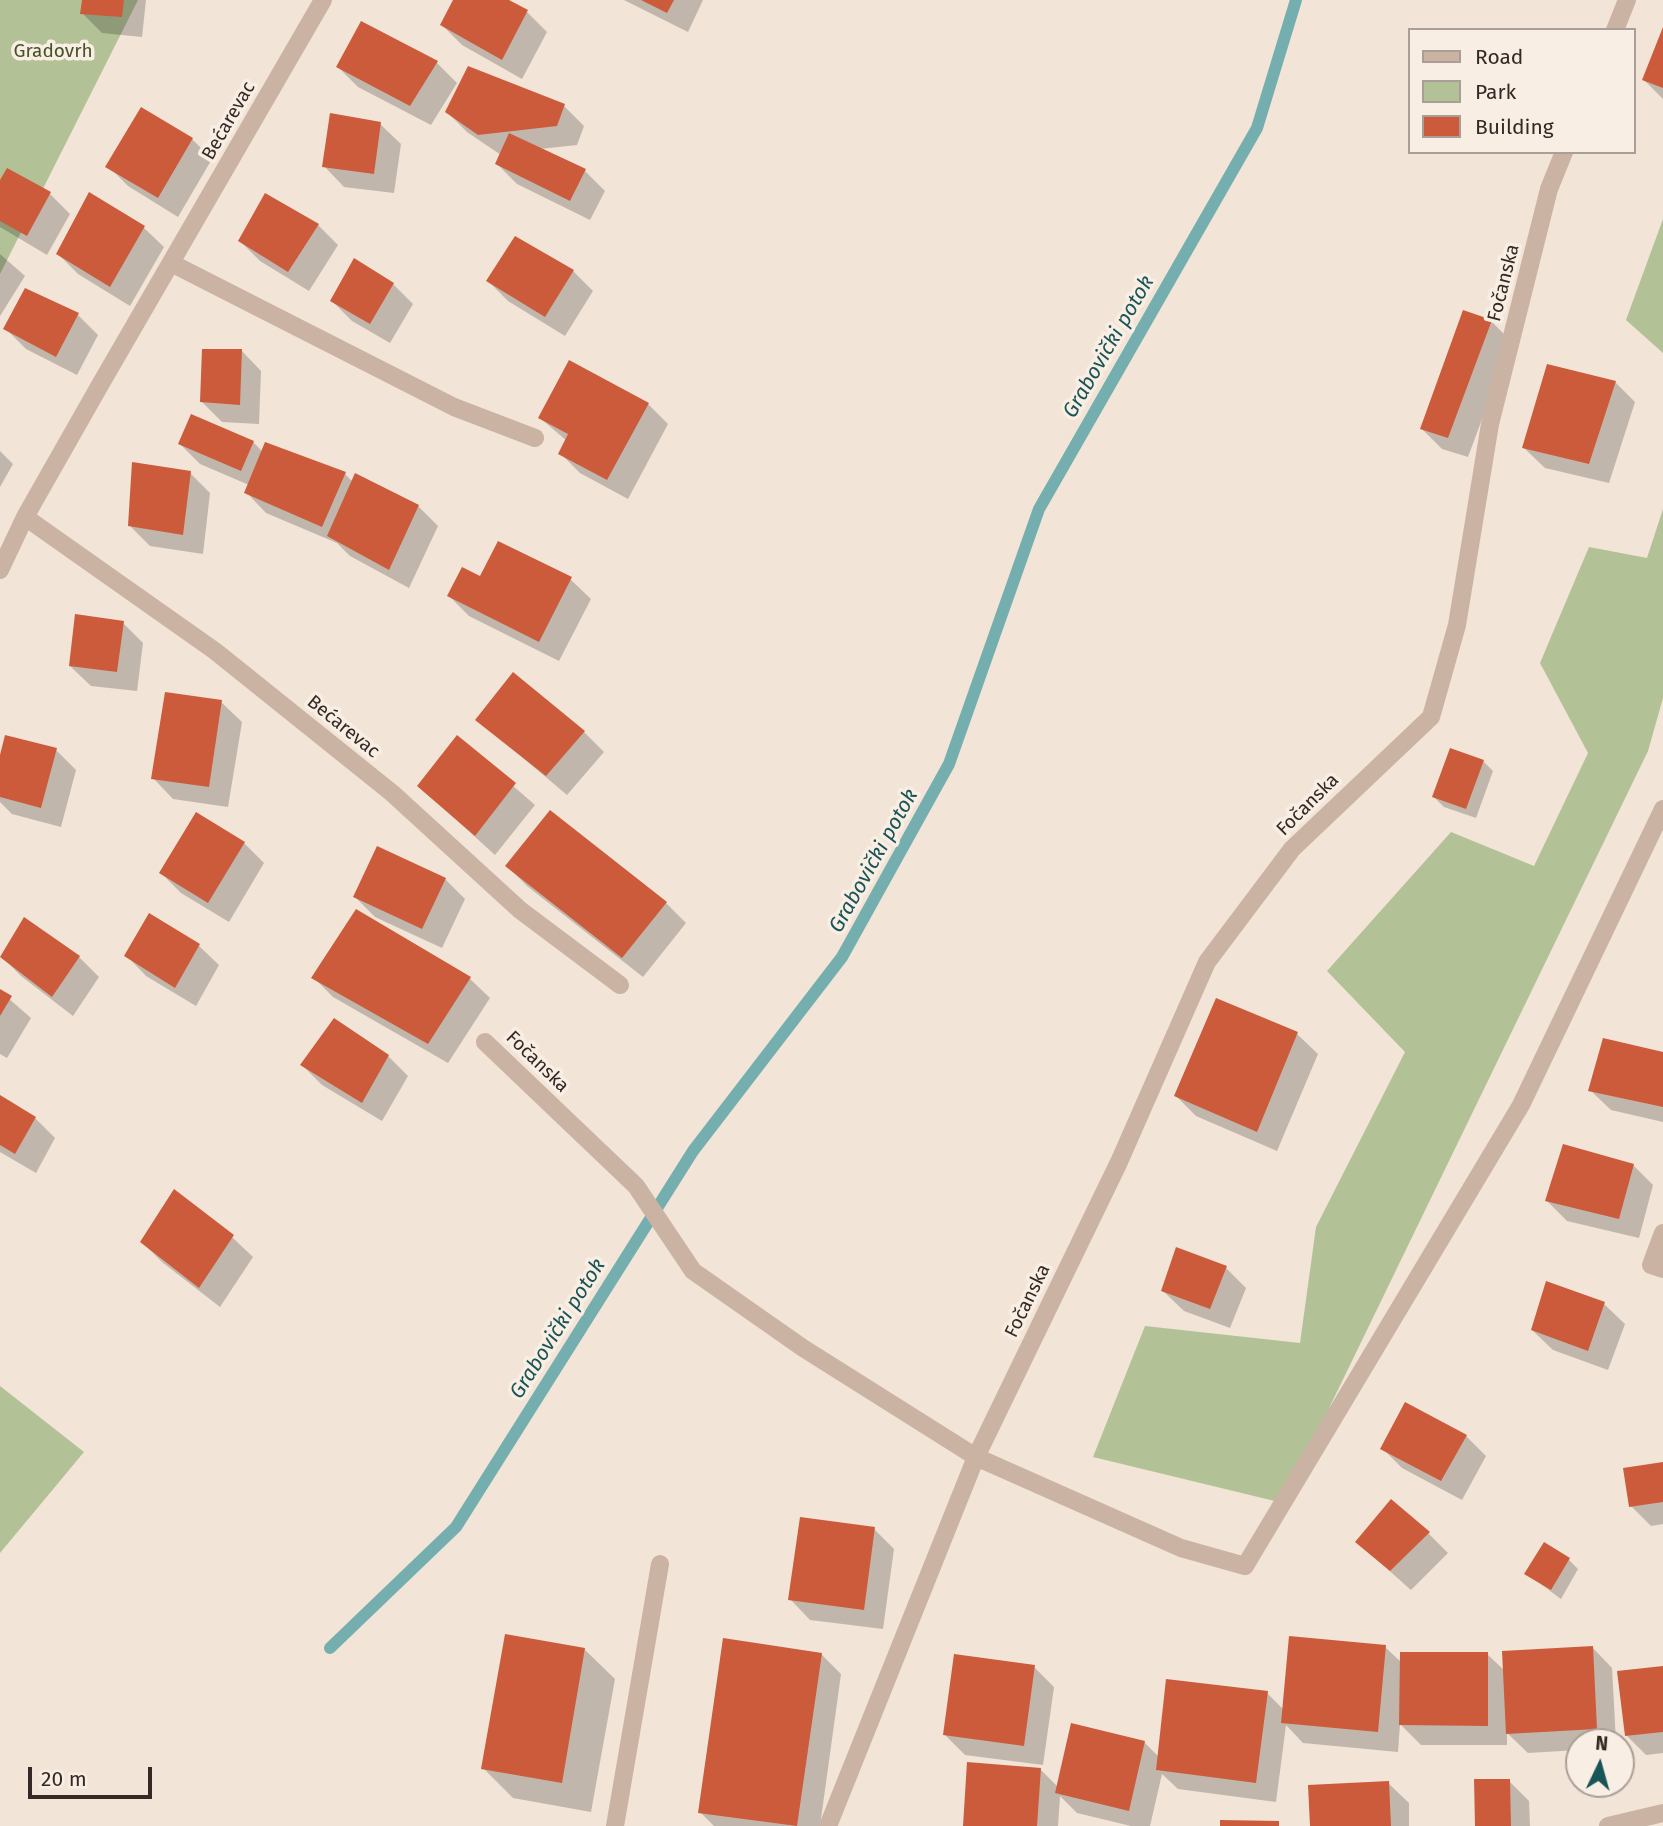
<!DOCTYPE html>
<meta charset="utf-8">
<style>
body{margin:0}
#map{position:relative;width:1663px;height:1826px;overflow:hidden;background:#f2e4d6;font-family:"Fira Sans",sans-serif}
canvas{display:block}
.legend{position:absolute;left:1408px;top:28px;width:228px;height:126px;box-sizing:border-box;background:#f9eee3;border:2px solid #aa9f97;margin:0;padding:9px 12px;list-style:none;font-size:21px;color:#342925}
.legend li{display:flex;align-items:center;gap:14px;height:35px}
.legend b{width:35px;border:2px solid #aa9f97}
.north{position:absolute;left:1565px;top:1728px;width:70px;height:70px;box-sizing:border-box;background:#f9eee3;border:2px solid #aa9f97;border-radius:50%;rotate:5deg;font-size:19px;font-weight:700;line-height:28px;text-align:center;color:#342925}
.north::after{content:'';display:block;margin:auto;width:24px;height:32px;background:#195457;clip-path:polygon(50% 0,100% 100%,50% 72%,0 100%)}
.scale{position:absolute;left:28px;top:1767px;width:124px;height:32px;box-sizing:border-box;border:4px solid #342925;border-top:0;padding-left:9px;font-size:21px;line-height:24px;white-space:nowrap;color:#342925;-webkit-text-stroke:5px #f9eee3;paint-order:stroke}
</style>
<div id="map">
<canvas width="1663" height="1826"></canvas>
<ul class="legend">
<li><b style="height:9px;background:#cab3a2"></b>Road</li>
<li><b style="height:19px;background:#b3c196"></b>Park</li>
<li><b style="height:19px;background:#cb5b3b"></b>Building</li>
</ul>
<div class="north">N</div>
<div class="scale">20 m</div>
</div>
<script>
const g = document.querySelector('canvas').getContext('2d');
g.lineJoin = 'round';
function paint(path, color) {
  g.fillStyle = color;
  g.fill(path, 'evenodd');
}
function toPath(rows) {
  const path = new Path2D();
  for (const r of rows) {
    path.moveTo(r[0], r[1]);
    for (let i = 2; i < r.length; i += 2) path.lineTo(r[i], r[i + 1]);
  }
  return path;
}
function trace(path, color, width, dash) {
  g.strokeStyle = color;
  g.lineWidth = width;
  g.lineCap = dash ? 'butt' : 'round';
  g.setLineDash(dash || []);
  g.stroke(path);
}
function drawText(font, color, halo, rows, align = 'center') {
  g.font = font + ' "Fira Sans",sans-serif';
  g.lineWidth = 7;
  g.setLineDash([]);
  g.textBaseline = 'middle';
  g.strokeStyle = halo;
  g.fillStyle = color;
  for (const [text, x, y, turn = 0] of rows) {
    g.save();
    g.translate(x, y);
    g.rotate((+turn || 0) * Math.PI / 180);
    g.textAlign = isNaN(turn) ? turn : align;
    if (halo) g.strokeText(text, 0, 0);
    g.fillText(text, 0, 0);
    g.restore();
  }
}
paint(toPath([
 [0,0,138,0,0,274],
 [1663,219,1663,353,1626,320],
 [1663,509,1663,698,1648,751,1283,1503,1093,1457,1145,1326,1300,1343,1316,1227,1405,1052,1327,971,1451,832,1534,866,1588,753,1540,663,1589,547,1647,558],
 [0,1386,84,1452,0,1553]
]), '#b3c196');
paint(toPath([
 [84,0,146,0,142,37,102,33,82,13],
 [455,0,506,0,526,11,547,32,522,79,462,45,442,25],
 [624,0,703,0,688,32],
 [1663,31,1663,99,1644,80],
 [437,63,457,83,431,125,358,87,338,67],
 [564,106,584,126,577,145,540,149,585,171,605,191,590,220,517,184,497,164,501,155,467,132,447,112],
 [380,124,401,144,394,193,344,187,324,166],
 [192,139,212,159,178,217,128,186,108,166],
 [7,170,50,194,70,214,47,255,0,227,0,183],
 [318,225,338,245,309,291,260,261,240,241],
 [143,227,164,247,130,306,78,274,58,254],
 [0,254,25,276,0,316],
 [573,271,593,291,565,336,508,301,488,281],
 [393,284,413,304,390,343,352,321,332,301],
 [78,315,98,335,77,375,26,349,6,329],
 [1491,321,1511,341,1468,457,1442,449,1422,429],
 [241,350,261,371,259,424,222,422,202,402],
 [1615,382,1635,402,1609,483,1545,468,1524,448],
 [648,404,668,424,628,499,580,473,560,453,567,441,540,418],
 [253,442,263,452,345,474,353,482,418,506,438,526,409,588,350,556,337,543,266,513,246,492,249,485,200,464,180,444],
 [0,451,13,464,0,487],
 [190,473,210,493,203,554,150,546,129,525],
 [570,579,591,599,559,661,469,616,449,596],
 [123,623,143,643,137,691,91,686,70,666],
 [221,702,242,722,228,807,173,799,153,778],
 [478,720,584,732,604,752,567,795],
 [457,737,535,805,495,855,419,786],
 [56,750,76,770,61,827,12,814,0,802,0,762],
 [1483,761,1493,771,1476,818,1444,807,1434,797],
 [244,843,264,863,229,922,181,893,161,873],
 [507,866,666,903,686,923,643,977,527,886],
 [445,879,465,899,442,948,375,917,355,897],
 [198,945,219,965,196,1006,146,976,126,955],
 [1,956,79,957,99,977,73,1016,21,976],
 [313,977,469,978,490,998,448,1063,333,997],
 [0,991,31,1018,7,1058,0,1054],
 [1217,1000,1297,1034,1318,1054,1277,1151,1196,1116,1176,1096],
 [1663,1054,1663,1122,1611,1110,1590,1090],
 [388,1056,408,1076,382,1121,322,1085,302,1065],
 [0,1097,35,1118,55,1138,36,1173,0,1152],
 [1633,1165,1653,1185,1639,1238,1567,1221,1547,1201],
 [232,1237,253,1257,220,1307,162,1262,142,1242],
 [1226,1268,1246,1288,1230,1328,1184,1311,1163,1291],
 [1547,1283,1604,1304,1625,1324,1608,1370,1553,1350,1532,1330],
 [1466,1436,1486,1456,1462,1500,1402,1468,1382,1448],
 [1663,1464,1663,1524,1651,1526,1631,1506],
 [874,1529,894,1549,883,1629,810,1620,790,1599],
 [1428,1533,1448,1553,1411,1590,1357,1542],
 [1569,1560,1578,1569,1561,1599,1527,1574],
 [1385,1647,1402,1663,1487,1654,1505,1671,1592,1647,1612,1668,1616,1742,1579,1742,1579,1750,1528,1753,1507,1733,1507,1745,1421,1745,1400,1724,1398,1752,1303,1743,1286,1725,1276,1802,1178,1789,1162,1774,1150,1826,1131,1826,1077,1813,1060,1796,1058,1826,964,1826,1041,1770,1058,1787,1144,1742,1159,1757,1267,1693,1284,1710],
 [584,1649,615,1679,591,1812,513,1798,483,1768],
 [821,1654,841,1674,820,1826,714,1826,700,1812],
 [1034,1667,1054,1687,1043,1765,965,1755,945,1735],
 [1663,1667,1663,1753,1646,1755,1626,1735],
 [1509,1781,1529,1801,1530,1826,1477,1826],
 [1388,1783,1409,1803,1409,1826,1312,1826]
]), '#0003');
trace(toPath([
 [330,1648,456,1527,693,1151,842,957,949,764,1039,509,1257,128,1296,0]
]), '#75aeaf', 12);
paint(toPath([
 [82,0,124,0,122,17,80,14],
 [453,0,509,0,528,10,502,60,440,25],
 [641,0,674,0,667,13],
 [361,21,438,61,410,106,336,67],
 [1663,27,1663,88,1642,80],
 [468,66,565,104,557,126,478,135,445,112],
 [141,107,193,138,158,198,105,167],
 [330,113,381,122,374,174,322,167],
 [509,133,586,169,570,201,495,164],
 [7,168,51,192,27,236,0,221,0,180],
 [89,192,145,226,110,287,56,254],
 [265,193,319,224,288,272,238,241],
 [515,236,574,270,545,317,486,281],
 [354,258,394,283,370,324,330,301],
 [25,288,79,313,56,357,3,329],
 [1463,310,1492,320,1448,438,1420,429],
 [202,349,242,349,240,405,200,402],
 [569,360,649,403,607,480,558,454,568,434,538,418],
 [1547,364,1616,381,1589,464,1522,448],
 [191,414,254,441,241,471,178,444],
 [265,442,346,472,322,527,244,493],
 [132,462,191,471,183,535,128,526],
 [355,473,419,505,389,570,327,536],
 [498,541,572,577,539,642,447,596,462,567,480,576],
 [75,614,124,621,117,672,69,666],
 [513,672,585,731,546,776,475,720],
 [165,692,222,700,209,787,151,779],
 [5,735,57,748,41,808,0,797,0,755],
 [457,735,516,783,475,836,417,786],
 [1450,748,1484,760,1466,809,1432,797],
 [550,810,667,902,622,958,505,866],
 [196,812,245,842,208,903,159,873],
 [377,846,446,878,422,929,353,897],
 [356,909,471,977,428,1044,311,978],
 [149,913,200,944,175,988,124,956],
 [24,917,80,956,52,997,0,957],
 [0,989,12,996,0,1016],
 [1216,998,1298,1032,1257,1132,1174,1096],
 [334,1018,389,1055,362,1103,300,1065],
 [1603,1038,1663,1052,1663,1107,1588,1091],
 [0,1095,36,1117,15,1154,0,1145],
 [1563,1144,1634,1164,1619,1219,1545,1201],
 [174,1189,234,1235,199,1288,140,1242],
 [1176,1247,1227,1266,1210,1309,1161,1291],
 [1546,1281,1605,1302,1588,1351,1531,1330],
 [1405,1402,1467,1435,1441,1481,1380,1449],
 [1663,1462,1663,1502,1629,1507,1623,1468],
 [1391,1499,1430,1532,1390,1571,1355,1542],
 [800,1517,875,1527,864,1610,788,1600],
 [1544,1542,1570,1558,1551,1590,1524,1574],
 [505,1634,585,1648,562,1783,481,1769],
 [1289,1636,1386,1645,1378,1732,1281,1723],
 [723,1638,822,1653,797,1826,698,1813],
 [1593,1646,1597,1729,1506,1734,1502,1651],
 [1400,1652,1488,1652,1488,1726,1399,1725],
 [954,1654,1035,1665,1024,1746,943,1735],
 [1663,1666,1663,1732,1625,1736,1617,1671],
 [1166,1679,1268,1691,1256,1783,1156,1770],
 [1071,1723,1145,1741,1129,1811,1055,1793],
 [967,1762,1041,1768,1037,1826,963,1826],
 [1474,1779,1510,1779,1511,1826,1475,1826],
 [1389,1781,1391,1826,1310,1826,1308,1785],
 [1220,1820,1279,1821,1279,1826,1220,1826]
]), '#cb5b3b');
trace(toPath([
 [615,1826,660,1564]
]), '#cab3a2', 18);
trace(toPath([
 [1615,30,1627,0],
 [1564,152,1549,189,1490,424,1457,625,1431,717,1292,849,1207,962,1119,1162,976,1457,1181,1548,1245,1566,1521,1105,1663,809],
 [171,263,454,407,535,438],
 [25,517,215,651,392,793,520,910,620,985],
 [0,570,25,517,100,385,323,0],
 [485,1042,636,1186,693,1271,803,1348,976,1457,828,1826],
 [1663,1233,1651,1265,1663,1269],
 [1608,1826,1663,1813]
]), '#cab3a2', 18);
drawText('19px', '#445328', '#f9eee3', [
 ["Gradovrh",53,52]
]);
drawText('19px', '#342925', '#f9eee3', [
 ["Bećarevac",229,121,-60],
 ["Fočanska",1504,283,-76],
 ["Bećarevac",343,727,39],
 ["Fočanska",1308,805,-45],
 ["Fočanska",537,1062,44],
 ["Fočanska",1028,1301,-64]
]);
drawText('italic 21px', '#195457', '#f9eee3', [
 ["Grabovički potok",1109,347,-60],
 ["Grabovički potok",874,861,-61],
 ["Grabovički potok",558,1329,-58]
]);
</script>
